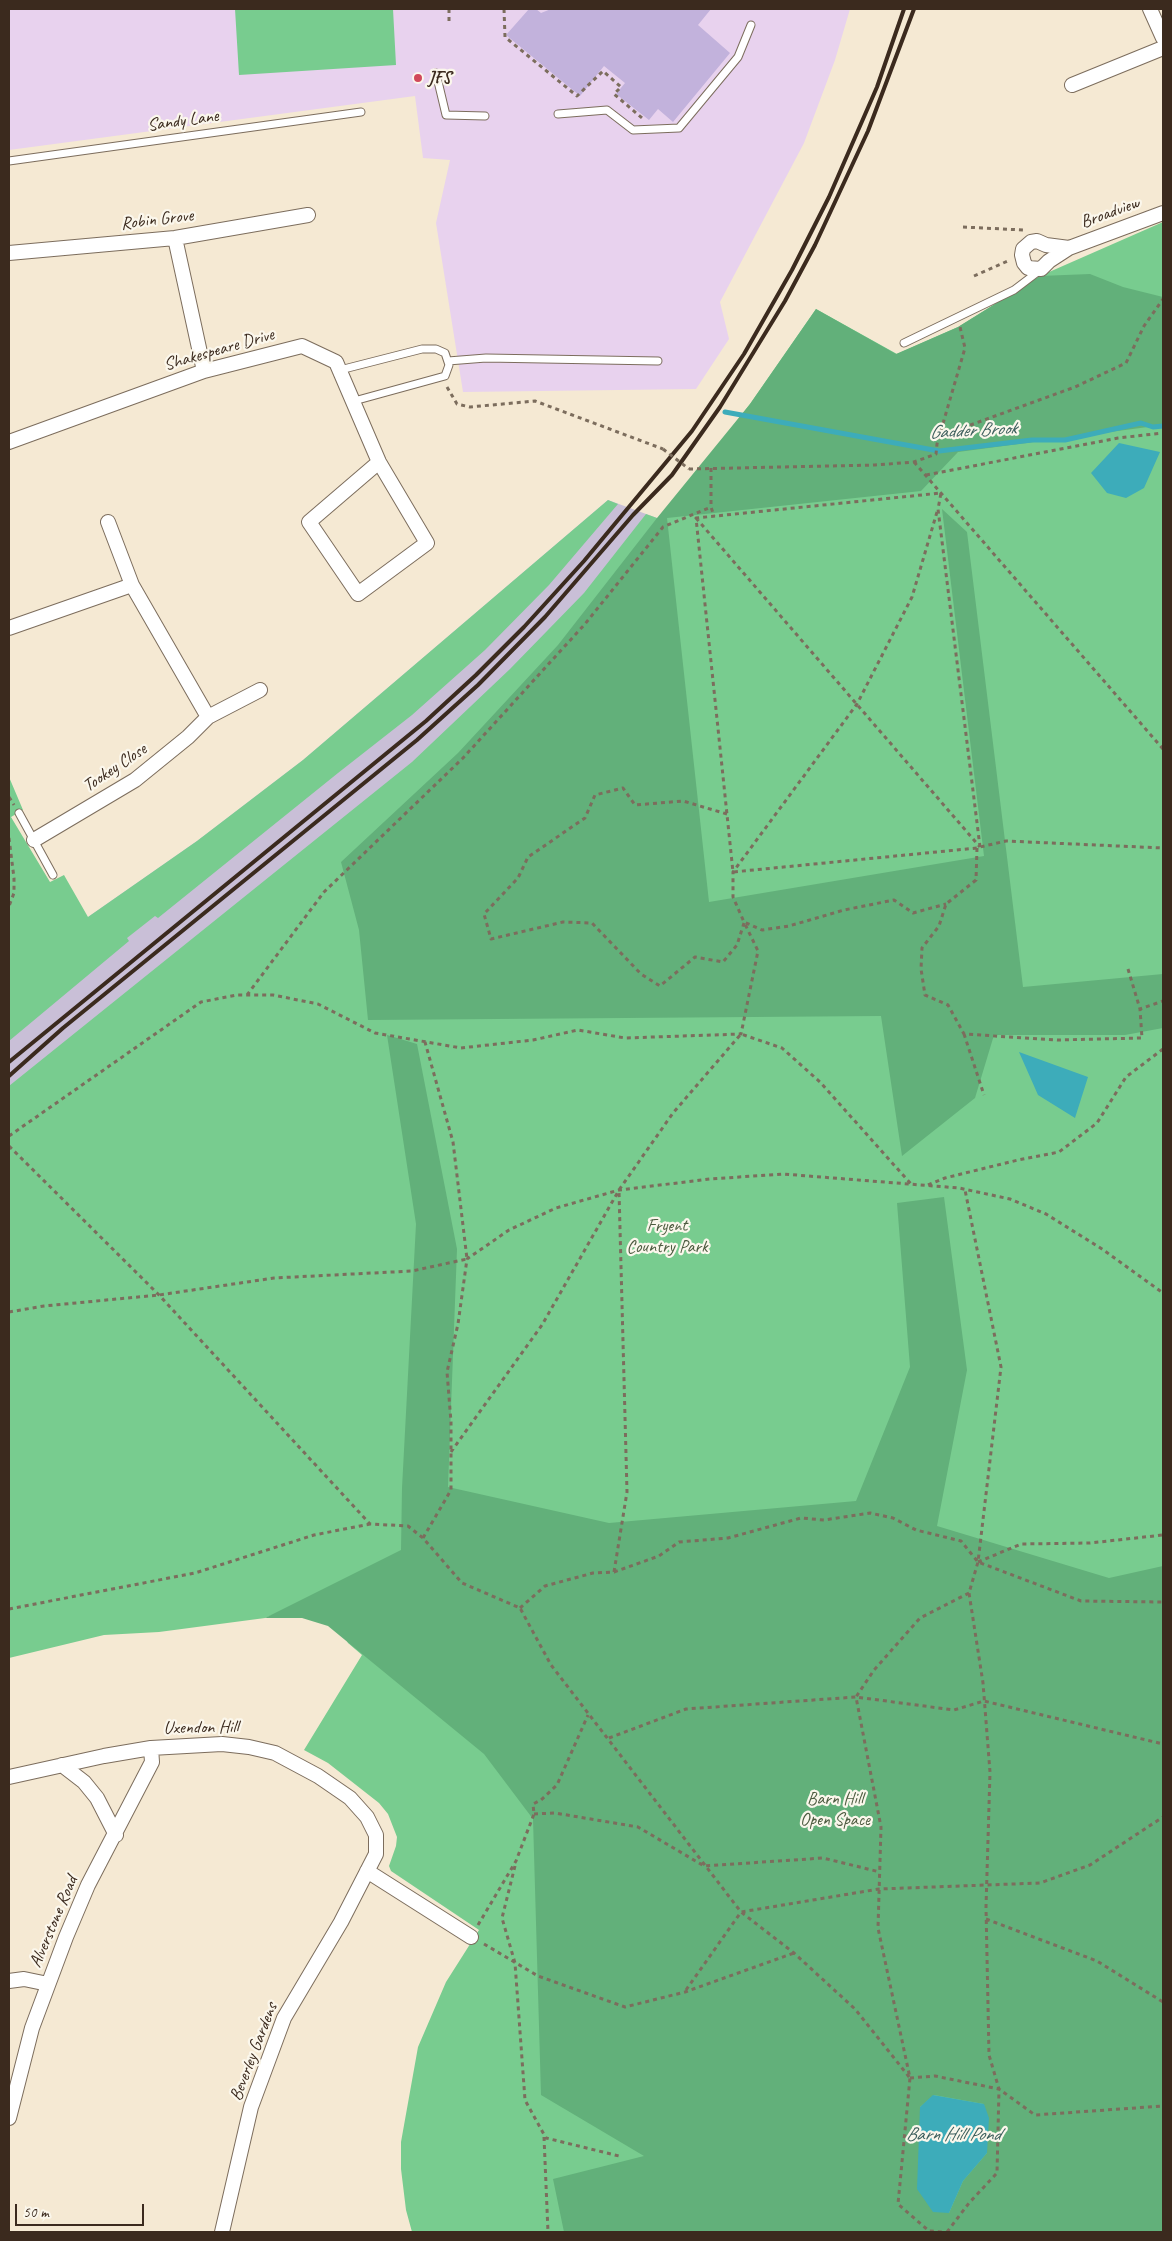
<!DOCTYPE html>
<style>
body{margin:0}
#map{position:relative;width:1172px;height:2241px;overflow:hidden;background:#f5e9d3;font-family:Caveat,sans-serif}
canvas{display:block}
.frame{position:absolute;inset:0;border:10px solid #3b2a1e;pointer-events:none}
.scale{position:absolute;left:15px;top:2204px;width:129px;height:22px;box-sizing:border-box;border:2px solid #3b2a1e;border-top:0;padding-left:6px;font-size:15px;line-height:18px;white-space:nowrap;color:#3b2a1e;-webkit-text-stroke:4px #fbf7ec;paint-order:stroke}
</style>
<div id="map">
<canvas width="1172" height="2241"></canvas>
<div class="frame"></div>
<div class="scale">50 m</div>
</div>
<script>
const g = document.querySelector('canvas').getContext('2d');
g.lineJoin = 'round';
function paint(path, color) {
  g.fillStyle = color;
  g.fill(path, 'evenodd');
}
function toPath(rows) {
  const path = new Path2D();
  for (const r of rows) {
    path.moveTo(r[0], r[1]);
    for (let i = 2; i < r.length; i += 2) path.lineTo(r[i], r[i + 1]);
  }
  return path;
}
function trace(path, color, width, dash) {
  g.strokeStyle = color;
  g.lineWidth = width;
  g.lineCap = dash ? 'butt' : 'round';
  g.setLineDash(dash || []);
  g.stroke(path);
}
function drawText(font, color, halo, rows, align = 'center') {
  g.font = font + ' Caveat,sans-serif';
  g.lineWidth = 4.5;
  g.setLineDash([]);
  g.textBaseline = 'middle';
  g.strokeStyle = halo;
  g.fillStyle = color;
  for (const [text, x, y, turn = 0] of rows) {
    g.save();
    g.translate(x, y);
    g.rotate((+turn || 0) * Math.PI / 180);
    g.textAlign = isNaN(turn) ? turn : align;
    if (halo) g.strokeText(text, 0, 0);
    g.fillText(text, 0, 0);
    g.restore();
  }
}
paint(toPath([
 [9,9,850,9,835,60,804,143,720,302,729,339,696,389,463,392,436,223,450,160,423,158,415,96,9,150]
]), '#e8d2ee');
paint(toPath([
 [608,500,657,518,558,644,9,1121,9,990,88,917,197,841,303,760]
]), '#c9bfd7');
paint(toPath([
 [235,9,393,9,396,65,239,75],
 [1163,222,1163,2232,412,2232,406,2210,401,2169,401,2142,418,2047,446,1982,479,1930,391,1871,389,1866,396,1846,397,1837,388,1814,379,1803,328,1763,304,1750,362,1655,348,1643,323,1596,265,1618,159,1632,104,1635,9,1658,9,1086,412,762,510,669,584,593,646,514,657,518,667,517,716,448,750,404,816,309,897,354,958,327,1040,276],
 [608,500,618,504,549,585,485,650,412,715,338,773,158,918,155,916,127,938,129,941,9,1041,9,777,23,810,11,817,50,882,64,875,88,917,197,841,303,760]
]), '#78cc8f');
paint(toPath([
 [1090,274,1123,287,1163,297,1163,425,958,452,921,491,667,518,709,902,984,856,942,509,967,532,1023,987,1163,974,1163,1028,1125,1035,994,1035,975,1098,902,1156,881,1016,368,1020,359,930,341,862,458,753,558,645,657,518,750,404,816,309,896,354,958,327,1040,276],
 [387,1035,417,1044,457,1249,448,1487,609,1523,856,1501,910,1367,897,1203,944,1197,967,1370,937,1526,1109,1578,1163,1566,1163,2232,564,2232,553,2179,644,2156,541,2095,533,1819,484,1754,328,1626,302,1618,265,1618,401,1550,402,1488,416,1224],
 [934,2095,984,2104,987,2153,963,2181,949,2213,920,2107]
]), '#62b07a');
paint(toPath([
 [1119,443,1160,452,1144,488,1126,498,1107,493,1091,473],
 [1019,1052,1088,1077,1075,1118,1038,1095],
 [933,2095,984,2104,989,2118,987,2153,963,2181,949,2213,933,2212,917,2189,920,2107]
]), '#3dacba');
trace(toPath([
 [725,412,939,451,1032,440,1065,440,1141,423,1153,427,1163,426]
]), '#3dacba', 5);
paint(toPath([
 [529,9,536,9,541,13,551,9,711,9,698,25,730,53,673,122,658,109,649,120,616,94,625,83,604,66,580,96,506,35]
]), '#c2b2dc');
const lane = toPath([
 [436,73,446,115,485,116],
 [558,114,607,110,633,130,679,128,738,57,751,25],
 [9,161,361,112],
 [904,343,1014,290,1039,271],
 [448,361,486,358,658,361],
 [340,370,422,349,436,349,445,353,449,365,445,376,354,401],
 [19,813,53,875]
]);
const street = toPath([
 [1150,9,1163,38],
 [1072,85,1163,48],
 [175,238,204,371],
 [1069,248,1046,245,1037,241,1031,242,1023,249,1022,255,1024,263,1028,268,1041,269,1049,261,1069,248,1163,213],
 [9,253,175,238,308,215],
 [9,442,204,371,302,346,336,362,379,462,427,543,358,594,309,522,379,462],
 [108,522,132,585,208,717],
 [9,628,132,585],
 [34,840,135,780,188,737,208,717,260,690],
 [62,1765,84,1782,97,1798,116,1835],
 [9,1777,104,1756,151,1748,222,1744,249,1747,275,1753,318,1776,350,1798,367,1817,376,1835,376,1854,341,1922,284,2018,251,2107,222,2232],
 [367,1871,471,1937],
 [9,1981,24,1979,48,1984],
 [9,2118,32,2028,66,1937,88,1885,152,1762,151,1748]
]);
trace(lane, '#7c6d5d', 9);
trace(street, '#7c6d5d', 16);
trace(toPath([
 [449,9,449,21],
 [504,9,505,37,577,96,603,71,621,87,614,94,642,118],
 [963,227,1023,230],
 [974,276,1010,260],
 [447,387,457,404,470,407,535,401,663,449],
 [940,436,1075,387,1126,363,1144,326,1163,299],
 [914,462,1163,749],
 [711,468,711,507,714,516],
 [689,469,875,465,914,462,936,454,937,444,965,348,960,327],
 [926,475,1118,438,1163,433],
 [937,512,912,597,857,704,733,872,733,897,744,922,762,930,789,926,844,910,894,900,913,913,946,904],
 [696,518,980,847],
 [9,797,14,805],
 [727,814,683,801,635,805,623,788,595,795,585,818,528,857,518,878,484,914,491,939,563,922,592,923,641,974,660,986,695,957,723,962,737,945,744,923],
 [9,838,14,878,14,893,9,906],
 [980,847,938,509,941,493,696,518,733,872,977,848,980,847,1006,841,1163,848],
 [977,848,976,880,946,904,939,926,922,948,921,969,925,995,948,1005,964,1034,1057,1040,1142,1038,1140,1009],
 [1128,969,1140,1009,1163,1001],
 [247,995,324,892,463,758,585,624,663,527,711,507],
 [964,1034,984,1095],
 [9,1136,201,1002,237,995,273,995,318,1004,375,1033,461,1048,533,1040,578,1030,625,1038,741,1034,758,951,744,922],
 [9,1146,159,1295,370,1524,408,1526,423,1538,462,1583,520,1608,551,1665,741,1912,794,1953,855,2009,910,2078],
 [928,1185,945,1178,1018,1160,1059,1152,1097,1123,1126,1077,1163,1049],
 [9,1312,44,1306,159,1295,274,1278,412,1271,467,1259,453,1142,425,1042],
 [451,1452,542,1325,619,1190,673,1113,741,1034,782,1048,820,1082,911,1184],
 [423,1538,451,1490,451,1422,447,1372,458,1324,467,1259,509,1230,556,1208,619,1190,710,1179,783,1174,959,1188,1010,1199,1046,1214,1102,1249,1163,1293],
 [978,1562,1021,1544,1090,1543,1163,1535],
 [614,1572,627,1492,619,1191],
 [969,1593,920,1618,874,1670,856,1697,954,1710,984,1701,1163,1744],
 [520,1608,545,1586,593,1573,614,1572,659,1556,679,1542,728,1538,801,1518,824,1520,870,1513,893,1518,916,1530,961,1541,978,1562,1081,1601,1163,1602],
 [9,1609,195,1573,314,1535,370,1524],
 [609,1738,686,1709,856,1697,881,1827,878,1928,910,2078,898,2204,929,2231,942,2232],
 [534,1814,555,1813,638,1827,704,1866,823,1858,880,1872],
 [515,1866,502,1918,515,1963,525,2100,546,2138,619,2156],
 [986,1919,1097,1961,1163,2002],
 [478,1925,516,1861,534,1814,533,1804,541,1800,557,1785,588,1715],
 [484,1944,538,1976,625,2007,685,1992,794,1953],
 [686,1990,741,1912,879,1889,1040,1883,1090,1865,1163,1817],
 [910,2078,935,2076,999,2089,1035,2115,1163,2106],
 [544,2137,548,2232],
 [947,2232,969,2203,997,2173,999,2089,989,2055,986,1907,990,1772,983,1683,969,1593,978,1562,1001,1367,965,1190]
]), '#7c6d5d', 3, [4, 4]);
trace(lane, '#fff', 7);
trace(street, '#fff', 14);
trace(toPath([
 [9,1062,426,721,476,675,524,627,584,561,692,431,744,354,792,270,829,197,877,87,904,9],
 [9,1076,63,1028,417,740,478,685,545,617,633,515,672,475,720,407,785,301,815,245,868,131,914,9]
]), '#3b2a1e', 4);
trace(toPath([
 [663,449,689,469]
]), '#7c6d5d', 3, [4, 4]);
for (const [x, y, r, color] of [
 [418,78,5,"#d1495b"]
]) {
  const dot = new Path2D();
  dot.arc(x, y, r, 0, 2 * Math.PI);
  g.fillStyle = color;
  g.fill(dot);
  trace(dot, '#fbf7ec', 2);
}
drawText('bold 18px', '#3b2a1e', '#fbf7ec', [
 ["JFS",428,78]
], 'left');
drawText('18px', '#3b2a1e', '#fbf7ec', [
 ["Sandy Lane",183,121,-8],
 ["Broadview",1110,213,-20],
 ["Robin Grove",157,220,-7],
 ["Shakespeare Drive",219,350,-16],
 ["Tookey Close",115,768,-34],
 ["Uxendon Hill",201,1728,-1],
 ["Alverstone Road",54,1922,-67],
 ["Beverley Gardens",254,2052,-69]
]);
drawText('18px', '#4d5b40', '#fbf7ec', [
 ["Fryent",667,1226],
 ["Country Park",667,1247],
 ["Barn Hill",835,1799],
 ["Open Space",835,1820]
]);
drawText('italic 19px', '#3c5e5c', '#fbf7ec', [
 ["Gadder Brook",973,431,-3],
 ["Barn Hill Pond",953,2135]
]);
</script>
